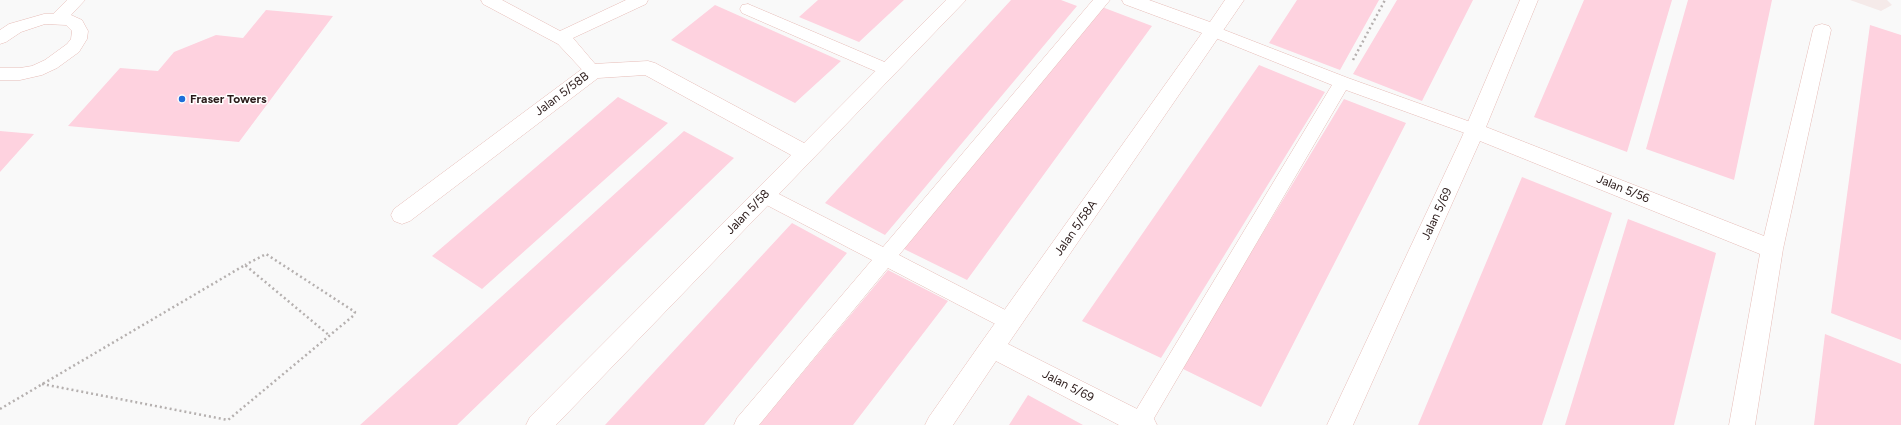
<!DOCTYPE html>
<style>
body{margin:0}
canvas{display:block;background:#f9f9f9}
</style>
<canvas width="1901" height="425"></canvas>
<script>
const g = document.querySelector('canvas').getContext('2d');
g.lineJoin = 'round';
function paint(path, color) {
  g.fillStyle = color;
  g.fill(path, 'evenodd');
}
function toPath(rows) {
  const path = new Path2D();
  for (const r of rows) {
    path.moveTo(r[0], r[1]);
    for (let i = 2; i < r.length; i += 2) path.lineTo(r[i], r[i + 1]);
  }
  return path;
}
function trace(path, color, width, dash) {
  g.strokeStyle = color;
  g.lineWidth = width;
  g.lineCap = dash ? 'butt' : 'round';
  g.setLineDash(dash || []);
  g.stroke(path);
}
function drawText(font, color, halo, rows, align = 'center') {
  g.font = font + ' Figtree,sans-serif';
  g.lineWidth = 3;
  g.setLineDash([]);
  g.textBaseline = 'middle';
  g.strokeStyle = halo;
  g.fillStyle = color;
  for (const [text, x, y, turn = 0] of rows) {
    g.save();
    g.translate(x, y);
    g.rotate((+turn || 0) * Math.PI / 180);
    g.textAlign = isNaN(turn) ? turn : align;
    if (halo) g.strokeText(text, 0, 0);
    g.fillText(text, 0, 0);
    g.restore();
  }
}
paint(toPath([
 [1850,0,1887,0,1892,5,1881,11]
]), '#f5eae9');
paint(toPath([
 [818,0,904,0,859,42,799,17],
 [1011,0,1061,0,1077,6,885,235,825,203],
 [1297,0,1379,0,1340,70,1269,43],
 [1397,0,1473,0,1422,101,1353,74],
 [1584,0,1672,0,1627,152,1534,117],
 [1688,0,1772,0,1734,180,1646,149],
 [715,5,841,61,795,103,671,40],
 [1102,7,1152,26,967,280,902,248],
 [266,10,333,16,239,142,68,126,120,68,158,71,174,52,216,35,243,38],
 [1870,25,1901,35,1901,340,1831,313],
 [1259,65,1325,92,1161,358,1082,321],
 [618,97,668,123,482,289,432,256],
 [1344,99,1406,123,1261,407,1181,368],
 [0,131,34,134,0,172],
 [684,131,734,158,457,425,360,425],
 [1522,177,1612,213,1542,425,1418,425],
 [1628,219,1716,253,1674,425,1565,425],
 [792,223,847,253,704,425,605,425],
 [888,270,948,301,853,425,759,425],
 [1825,334,1901,364,1901,425,1814,425],
 [1028,395,1083,425,1009,425]
]), '#fed2df');
const lane = toPath([
 [67,0,85,0,71,15,82,20,88,31,87,39,79,52,57,68,42,75,20,80,0,80,0,68,20,68,32,66,45,60,67,44,71,39,72,31,66,25,45,24,21,32,6,42,0,44,0,30,9,24,44,14,53,14,67,0],
 [481,0,502,0,560,31,626,0,648,0,646,4,573,38,601,71,599,75,593,77,587,75,558,44,483,4,481,0],
 [1093,0,1110,0,899,255,1017,316,1020,322,1017,328,1010,331,1003,328,888,268,759,425,734,425,737,418,872,260,757,200,755,195,757,190,764,188,771,190,883,247,1093,0],
 [748,4,894,66,896,70,894,74,888,76,882,74,742,13,740,9,742,5,748,4],
 [1214,26,1348,78,1479,125,1482,130,1479,135,1473,136,1346,90,1150,425,1127,425,1332,85,1208,35,1206,31,1208,27,1214,26]
]);
const street = toPath([
 [946,0,966,0,556,425,526,425,530,417,791,155,645,75,598,78,410,221,402,224,394,221,391,215,394,209,586,66,593,64,648,61,655,63,804,143,946,0],
 [1122,0,1149,0,1210,22,1225,0,1244,0,1008,344,1153,417,1157,425,1119,425,996,361,953,425,925,425,929,417,983,340,1202,33,1124,4,1122,0],
 [1520,0,1538,0,1486,127,1764,236,1813,30,1815,26,1822,24,1829,26,1831,30,1783,249,1755,425,1729,425,1760,254,1480,141,1353,425,1327,425,1461,139,1464,132,1463,130,1467,124,1520,0]
]);
trace(lane, '#e6bcb7', 1);
trace(street, '#e6bcb7', 1);
trace(toPath([
 [1353,60,1385,0],
 [42,384,228,420,353,316,355,312,266,254,245,265],
 [0,409,245,265,330,336]
]), '#b5b0af', 2.5, [2, 3]);
paint(lane, '#fff');
paint(street, '#fff');
for (const [x, y, r, color] of [
 [182,99,4,"#1d6ed9"]
]) {
  const dot = new Path2D();
  dot.arc(x, y, r, 0, 2 * Math.PI);
  g.fillStyle = color;
  g.fill(dot);
  trace(dot, '#fff', 1.5);
}
drawText('12px', '#2a1a19', '#fff', [
 ["Jalan 5/58B",562,94,-37],
 ["Jalan 5/56",1623,189,22],
 ["Jalan 5/58",748,212,-46],
 ["Jalan 5/69",1437,214,-65],
 ["Jalan 5/58A",1076,228,-55],
 ["Jalan 5/69",1068,386,27]
]);
drawText('bold 12px', '#2a1a19', '#fff', [
 ["Fraser Towers",190,99]
], 'left');
</script>
